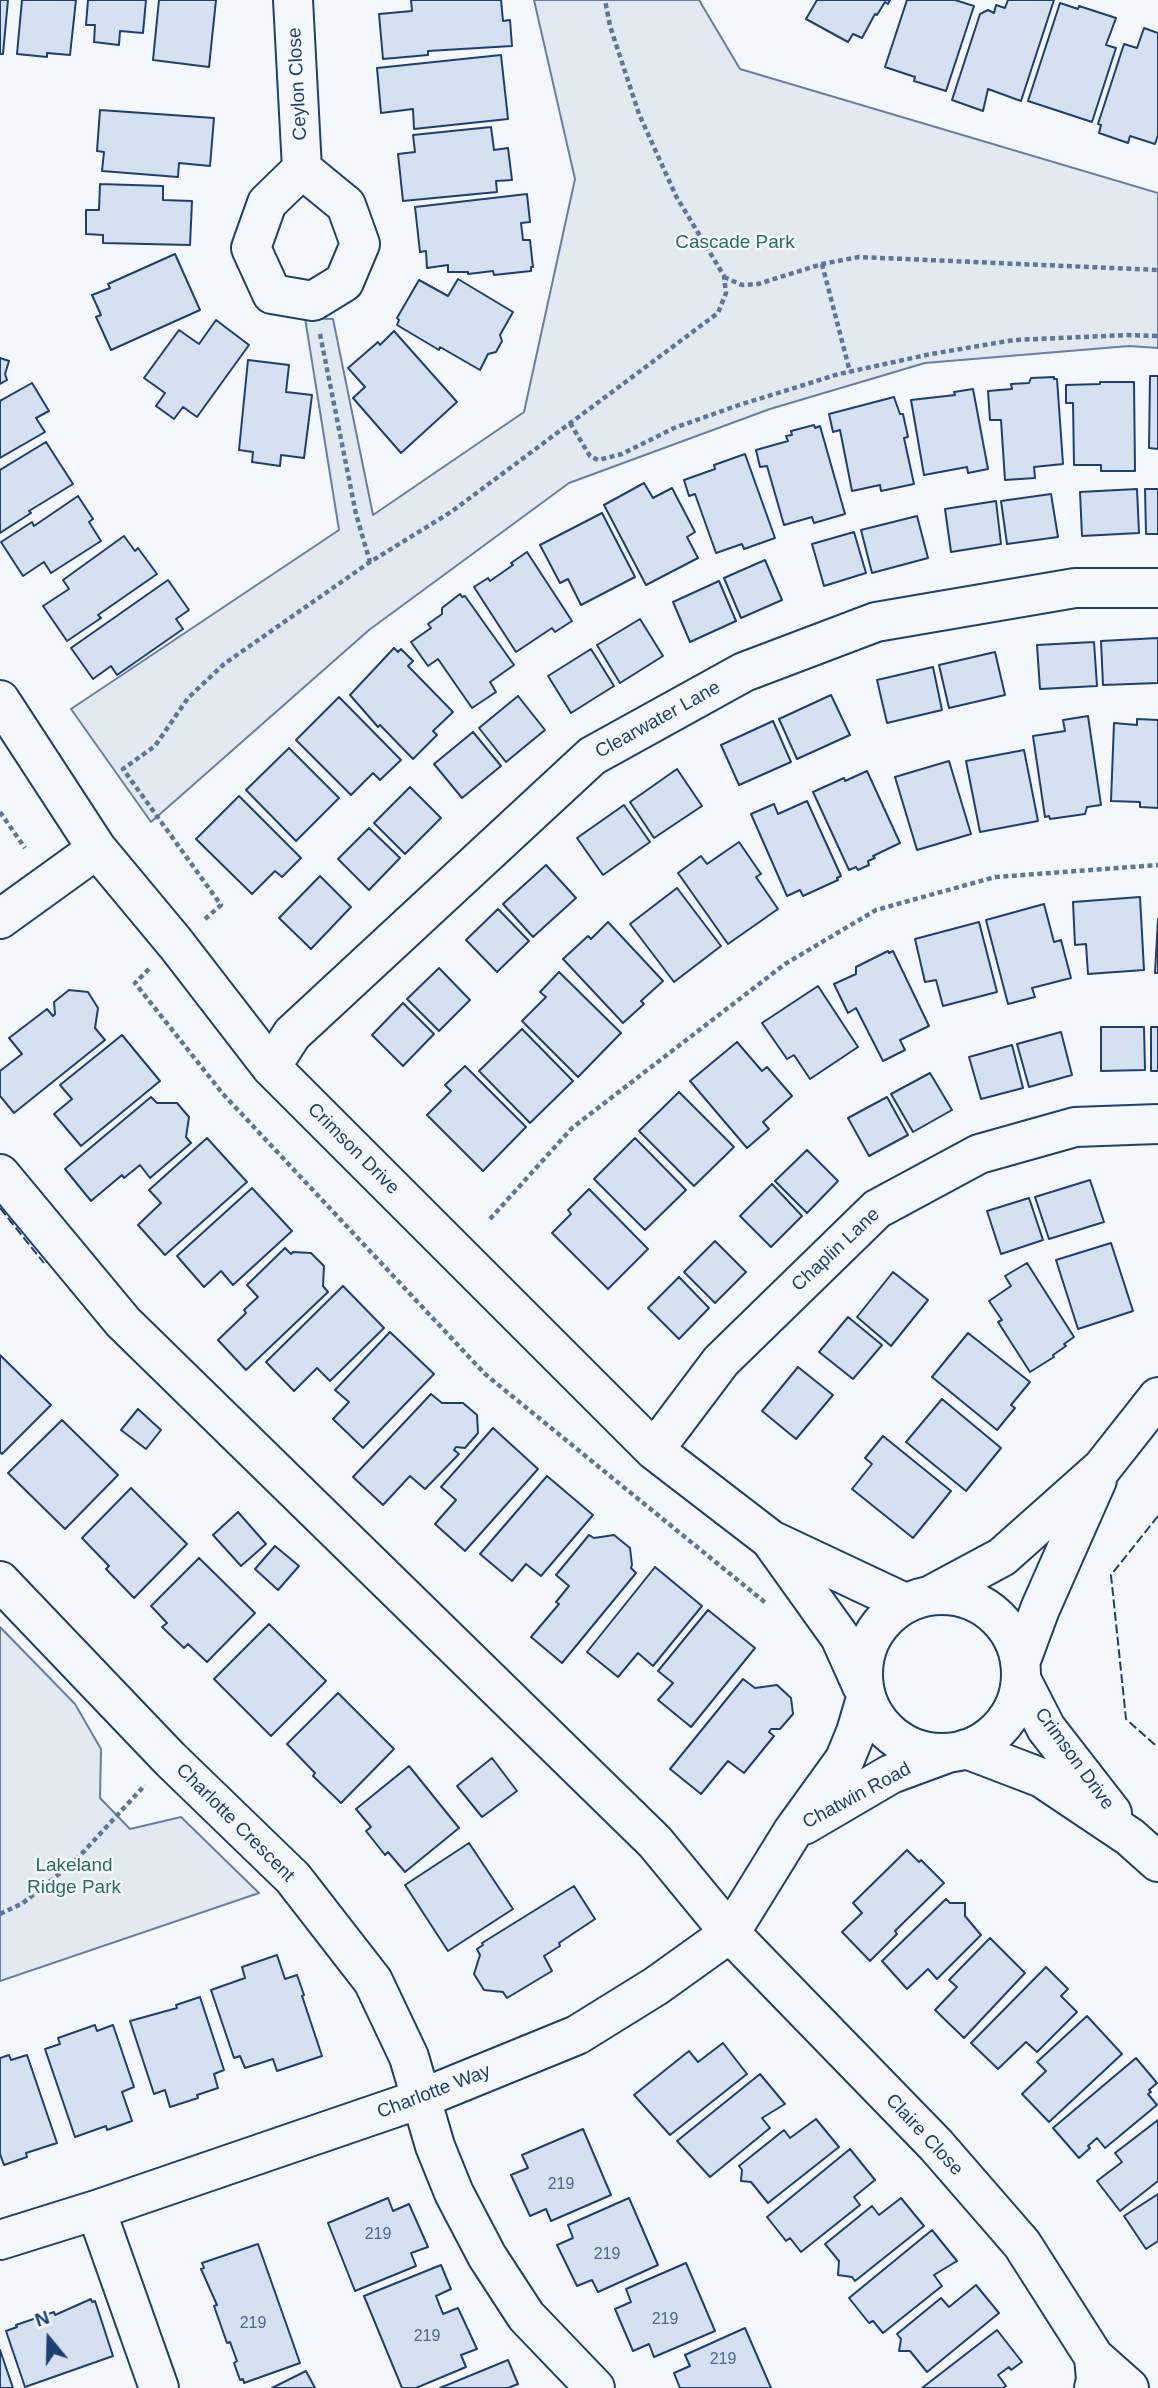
<!DOCTYPE html>
<style>
body{margin:0}
#map{position:relative;width:1158px;height:2388px;overflow:hidden;background:#f4f7fb;font-family:Arial,sans-serif}
canvas{display:block}
.north{position:absolute;left:14px;top:2304px;width:70px;height:70px;-webkit-text-stroke:5px #f4f7fb;paint-order:stroke;rotate:341deg;font-size:19px;font-weight:700;line-height:28px;text-align:center;color:#1d3f73}
.north::after{content:'';display:block;margin:auto;width:24px;height:32px;background:#1d3f73;clip-path:polygon(50% 0,100% 100%,50% 72%,0 100%)}
</style>
<div id="map">
<canvas width="1158" height="2388"></canvas>
<div class="north">N</div>
</div>
<script>
const g = document.querySelector('canvas').getContext('2d');
g.lineJoin = 'round';
function paint(path, color) {
  g.fillStyle = color;
  g.fill(path, 'evenodd');
}
function toPath(rows) {
  const path = new Path2D();
  for (const r of rows) {
    if (r.length === 3) {
      path.moveTo(r[0] + r[2], r[1]);
      path.arc(r[0], r[1], r[2], 0, 2 * Math.PI);
      continue;
    }
    path.moveTo(r[0], r[1]);
    for (let i = 2; i < r.length; i += 2) path.lineTo(r[i], r[i + 1]);
  }
  return path;
}
function trace(path, color, width, dash) {
  g.strokeStyle = color;
  g.lineWidth = width;
  g.lineCap = dash ? 'butt' : 'round';
  g.setLineDash(dash || []);
  g.stroke(path);
}
function drawText(font, color, halo, rows, align = 'center') {
  g.font = font + ' Arial,sans-serif';
  g.lineWidth = 5;
  g.setLineDash([]);
  g.textBaseline = 'middle';
  g.strokeStyle = halo;
  g.fillStyle = color;
  for (const [text, x, y, turn = 0] of rows) {
    g.save();
    g.translate(x, y);
    g.rotate((+turn || 0) * Math.PI / 180);
    g.textAlign = isNaN(turn) ? turn : align;
    if (halo) g.strokeText(text, 0, 0);
    g.fillText(text, 0, 0);
    g.restore();
  }
}
const green = toPath([
 [534,0,699,0,740,69,1158,193,1158,348,1129,346,925,363,770,409,569,483,369,630,151,822,71,709,339,530,305,318,333,319,373,515,524,412,575,179,534,0],
 [0,1627,75,1704,101,1749,100,1798,130,1829,181,1817,259,1893,0,1981,0,1627]
]);
paint(green, '#e3e9f0');
trace(green, '#687fa3', 2);
const building = toPath([
 [0,0,8,0,3,54,0,54,0,0],
 [22,0,76,0,70,55,47,53,47,57,17,54,22,0],
 [88,0,146,0,143,33,120,31,119,45,94,42,95,25,86,25,88,0],
 [159,0,216,0,209,67,153,60,159,0],
 [411,0,501,0,503,21,510,20,512,46,428,51,428,55,383,59,379,14,412,11,411,0],
 [817,0,890,0,888,4,885,2,877,15,875,14,862,38,853,34,848,42,806,19,817,0],
 [907,0,955,0,974,6,946,91,914,81,915,77,885,67,907,0],
 [1008,0,1054,0,1021,101,988,89,983,111,952,100,980,14,988,10,994,13,996,5,1005,8,1008,0],
 [1060,3,1078,9,1079,6,1116,18,1106,45,1116,48,1092,122,1028,101,1060,3],
 [1144,28,1158,33,1158,135,1155,144,1130,136,1128,143,1099,133,1101,125,1098,124,1124,44,1137,48,1144,28],
 [501,55,508,119,414,129,413,109,381,113,377,68,501,55],
 [100,110,214,118,210,166,179,163,178,177,102,171,104,152,97,151,100,110],
 [491,127,494,150,508,148,512,180,496,181,497,192,403,201,398,154,415,152,413,135,491,127],
 [100,184,163,186,163,200,192,201,190,245,103,243,103,235,86,234,86,210,99,210,100,184],
 [527,194,530,222,521,223,523,240,530,240,533,267,531,267,531,271,494,275,493,271,468,274,468,272,448,272,448,265,427,268,426,251,420,252,415,207,527,194],
 [175,254,200,310,111,350,96,317,101,315,92,295,110,288,108,284,175,254],
 [458,279,513,312,500,335,502,341,496,352,488,354,480,370,440,347,439,350,397,325,399,320,397,318,419,280,448,296,458,279],
 [216,320,249,345,197,417,183,407,174,419,156,406,165,393,144,378,179,330,199,344,216,320],
 [394,331,457,402,401,453,353,398,365,387,348,368,378,342,380,345,394,331],
 [0,358,9,361,5,374,7,380,0,384,0,358],
 [248,360,289,365,286,392,312,395,304,458,281,455,280,466,252,462,253,452,239,450,248,360],
 [1150,376,1158,376,1158,449,1149,448,1150,376],
 [1054,377,1054,379,1057,379,1063,464,1034,467,1035,478,1005,480,1001,420,990,420,988,391,1012,389,1011,384,1029,383,1031,378,1054,377],
 [1100,382,1134,382,1135,471,1101,471,1101,465,1074,465,1073,403,1066,403,1066,385,1100,384,1100,382],
 [32,383,49,411,36,418,45,432,0,458,0,401,32,383],
 [973,389,988,469,968,473,967,467,924,475,911,400,955,395,954,392,973,389],
 [894,397,900,414,903,414,908,437,904,438,914,484,881,491,880,485,852,491,840,430,833,432,829,414,894,397],
 [814,425,815,428,820,426,845,514,814,523,812,517,784,525,767,466,760,467,756,450,788,441,786,436,792,435,791,431,814,425],
 [46,442,73,484,29,511,31,513,0,533,0,470,46,442],
 [745,454,775,538,744,549,742,544,716,553,695,494,689,496,684,480,715,469,714,465,745,454],
 [644,483,653,498,672,488,695,532,687,537,698,558,646,585,604,505,644,483],
 [1137,489,1139,533,1082,536,1080,492,1137,489],
 [1145,489,1158,489,1158,534,1146,534,1145,489],
 [1051,494,1058,537,1007,544,1001,501,1051,494],
 [78,496,93,519,89,522,101,541,51,573,44,562,23,576,1,542,32,522,34,526,78,496],
 [996,501,1001,544,951,552,945,509,996,501],
 [602,513,635,577,581,605,568,579,560,583,540,545,602,513],
 [917,516,928,558,872,573,861,530,917,516],
 [854,532,866,573,824,586,812,544,854,532],
 [124,536,135,551,138,548,157,574,98,615,101,618,67,641,43,606,69,589,63,580,124,536],
 [527,552,572,621,555,632,552,628,516,652,474,587,488,578,490,581,513,565,511,563,527,552],
 [765,560,782,600,741,618,724,578,765,560],
 [168,580,189,610,176,619,183,629,117,675,111,666,93,679,71,648,168,580],
 [719,581,736,621,690,642,673,602,719,581],
 [460,594,462,597,465,596,514,665,490,682,496,692,472,708,438,659,428,666,411,642,431,628,428,624,442,614,442,608,460,594],
 [640,619,663,656,620,683,597,645,640,619],
 [1158,638,1158,683,1103,685,1101,641,1158,638],
 [1094,642,1097,686,1040,689,1037,645,1094,642],
 [394,648,398,652,401,649,413,661,408,666,453,712,433,731,437,735,413,759,380,725,378,727,350,695,394,648],
 [591,649,614,686,571,713,548,676,591,649],
 [995,652,1005,695,949,708,939,665,995,652],
 [933,667,942,710,887,723,877,680,933,667],
 [831,695,850,735,797,759,779,719,831,695],
 [518,696,545,730,506,762,479,728,518,696],
 [339,697,401,760,380,780,373,773,351,795,296,740,339,697],
 [1088,716,1101,805,1087,807,1085,814,1050,819,1049,816,1045,817,1033,736,1065,731,1063,720,1088,716],
 [1137,719,1158,720,1158,808,1140,807,1140,802,1111,801,1114,723,1137,725,1137,719],
 [773,721,791,762,739,785,721,745,773,721],
 [473,732,501,766,462,798,434,764,473,732],
 [289,748,339,798,296,841,246,790,289,748],
 [1024,750,1038,821,980,832,966,761,1024,750],
 [949,761,971,834,917,850,895,777,949,761],
 [677,769,702,806,654,838,630,802,677,769],
 [867,771,900,843,873,856,875,858,868,861,869,865,858,870,856,867,849,870,813,792,844,778,845,781,867,771],
 [410,787,441,818,405,854,374,823,410,787],
 [239,796,301,858,282,877,275,871,252,894,196,839,239,796],
 [807,801,841,876,837,878,838,880,803,896,800,890,787,896,751,814,774,804,778,814,807,801],
 [624,805,650,842,603,875,577,838,624,805],
 [369,828,400,858,369,890,338,859,369,828],
 [739,842,761,874,756,877,778,909,728,944,678,873,701,856,707,864,739,842],
 [546,865,576,898,533,937,503,904,546,865],
 [320,876,351,907,311,949,279,918,320,876],
 [677,888,721,946,674,982,630,924,677,888],
 [1140,897,1144,970,1088,974,1086,944,1075,945,1073,902,1140,897],
 [1044,904,1054,942,1061,940,1071,978,1032,988,1035,997,1008,1004,986,920,1044,904],
 [498,909,529,941,497,972,466,940,498,909],
 [1158,919,1158,973,1155,973,1158,919],
 [608,922,663,981,641,1001,644,1004,623,1023,563,959,588,936,591,939,608,922],
 [979,922,997,992,943,1006,936,980,925,982,915,939,979,922],
 [888,951,889,953,893,951,929,1026,900,1040,905,1050,883,1061,856,1008,848,1013,834,984,856,974,856,967,888,951],
 [439,968,470,1000,439,1031,407,999,439,968],
 [559,972,621,1033,578,1077,522,1021,546,997,540,992,559,972],
 [818,986,858,1047,810,1079,794,1055,787,1059,762,1023,818,986],
 [69,990,88,992,98,1008,95,1028,105,1040,14,1113,0,1096,0,1071,22,1054,9,1038,47,1009,53,1016,55,1014,54,1002,69,990],
 [403,1003,434,1034,403,1066,372,1035,403,1003],
 [1101,1027,1144,1027,1145,1070,1101,1071,1101,1027],
 [1151,1027,1158,1027,1158,1071,1151,1071,1151,1027],
 [522,1029,573,1081,530,1123,479,1071,522,1029],
 [1061,1032,1072,1075,1029,1087,1017,1044,1061,1032],
 [122,1035,160,1081,81,1146,54,1114,72,1099,60,1085,122,1035],
 [737,1042,762,1071,767,1067,792,1096,763,1122,769,1129,747,1148,690,1081,737,1042],
 [1012,1045,1023,1088,981,1099,969,1057,1012,1045],
 [465,1066,526,1127,483,1171,427,1115,451,1091,445,1085,465,1066],
 [930,1073,952,1110,913,1132,891,1094,930,1073],
 [679,1092,734,1147,694,1186,639,1131,679,1092],
 [151,1097,157,1103,177,1103,189,1117,186,1137,191,1143,150,1178,140,1165,124,1178,122,1175,91,1201,65,1169,151,1097],
 [887,1097,908,1135,869,1156,848,1118,887,1097],
 [207,1138,247,1182,165,1255,138,1225,161,1203,149,1190,207,1138],
 [635,1138,686,1190,645,1230,594,1179,635,1138],
 [807,1150,838,1181,807,1213,775,1181,807,1150],
 [1090,1180,1104,1222,1049,1239,1035,1197,1090,1180],
 [772,1184,802,1216,771,1247,740,1216,772,1184],
 [252,1188,292,1231,233,1285,221,1271,204,1287,177,1256,252,1188],
 [589,1189,648,1249,608,1289,552,1233,571,1214,568,1210,589,1189],
 [1029,1198,1043,1240,1001,1254,987,1211,1029,1198],
 [715,1241,746,1272,715,1303,684,1272,715,1241],
 [1111,1243,1133,1311,1078,1329,1056,1260,1111,1243],
 [285,1248,291,1254,293,1252,311,1253,324,1266,323,1286,328,1292,246,1370,218,1340,246,1313,244,1310,258,1297,247,1285,285,1248],
 [1027,1263,1074,1337,1064,1344,1066,1346,1053,1355,1054,1357,1030,1372,998,1322,1002,1320,989,1301,1011,1286,1005,1276,1027,1263],
 [893,1272,928,1300,891,1346,857,1317,893,1272],
 [679,1277,709,1308,679,1339,648,1308,679,1277],
 [343,1286,384,1328,330,1381,317,1368,294,1391,266,1362,343,1286],
 [848,1317,882,1345,853,1379,819,1352,848,1317],
 [390,1332,434,1374,363,1448,333,1419,349,1402,335,1390,390,1332],
 [968,1333,1030,1382,1011,1405,1015,1408,997,1430,932,1377,968,1333],
 [0,1355,51,1405,2,1454,0,1452,0,1355],
 [798,1367,833,1395,796,1439,762,1411,798,1367],
 [431,1394,442,1403,463,1403,477,1415,478,1433,465,1448,456,1447,454,1450,459,1454,425,1489,410,1476,383,1505,353,1477,431,1394],
 [942,1399,1001,1448,966,1491,906,1442,942,1399],
 [138,1409,161,1430,146,1449,121,1430,138,1409],
 [62,1420,118,1475,65,1529,8,1473,62,1420],
 [493,1428,538,1469,465,1551,435,1524,456,1500,441,1487,493,1428],
 [883,1436,951,1491,913,1538,852,1489,872,1464,865,1458,883,1436],
 [547,1476,593,1515,541,1576,526,1564,512,1581,480,1554,547,1476],
 [131,1488,187,1544,134,1598,106,1569,109,1566,82,1538,131,1488],
 [238,1512,266,1544,241,1566,213,1535,238,1512],
 [589,1535,594,1538,614,1535,630,1548,632,1565,631,1568,636,1573,562,1663,531,1637,559,1604,556,1602,569,1586,556,1575,589,1535],
 [275,1546,299,1566,278,1590,255,1569,275,1546],
 [199,1558,255,1613,207,1662,188,1644,184,1648,162,1627,167,1623,151,1606,199,1558],
 [655,1567,702,1606,653,1666,638,1653,618,1677,587,1652,655,1567],
 [708,1610,755,1648,691,1727,658,1700,673,1683,658,1671,708,1610],
 [269,1624,326,1681,271,1736,214,1679,269,1624],
 [743,1679,755,1688,777,1685,791,1698,793,1714,780,1729,771,1729,769,1732,774,1736,744,1773,728,1761,701,1794,670,1769,743,1679],
 [338,1693,394,1749,341,1803,313,1776,315,1773,287,1744,338,1693],
 [492,1758,517,1791,482,1817,457,1786,492,1758],
 [409,1766,459,1828,405,1872,388,1852,385,1855,366,1831,371,1827,356,1809,409,1766],
 [469,1843,513,1909,448,1951,405,1885,469,1843],
 [907,1850,919,1862,921,1860,944,1883,895,1931,897,1934,870,1961,842,1932,862,1913,853,1903,907,1850],
 [574,1886,595,1919,559,1943,560,1946,544,1956,552,1971,507,1998,503,1992,484,1990,474,1974,480,1955,477,1949,483,1945,482,1943,574,1886],
 [946,1899,950,1903,965,1903,965,1916,981,1935,937,1979,928,1969,907,1989,882,1961,946,1899],
 [990,1938,1025,1973,964,2038,935,2010,957,1987,949,1980,990,1938],
 [277,1955,285,1979,297,1975,304,1995,302,1996,322,2056,277,2071,273,2059,245,2068,240,2056,234,2058,211,1990,245,1978,242,1967,277,1955],
 [1046,1967,1068,1989,1061,1996,1077,2012,1037,2052,1026,2042,998,2069,971,2043,1046,1967],
 [200,1997,224,2070,214,2074,218,2088,197,2095,198,2098,170,2107,165,2090,154,2094,130,2021,177,2008,176,2005,200,1997],
 [1087,2016,1122,2054,1049,2122,1022,2094,1046,2071,1037,2062,1087,2016],
 [95,2025,97,2031,113,2025,134,2087,122,2092,132,2121,107,2130,106,2126,75,2137,45,2049,60,2044,58,2038,95,2025],
 [723,2043,747,2074,670,2135,634,2095,689,2051,698,2062,723,2043],
 [9,2055,11,2060,27,2055,57,2143,26,2153,27,2157,4,2165,0,2154,0,2058,9,2055],
 [1136,2058,1157,2083,1149,2090,1151,2092,1148,2094,1157,2105,1105,2148,1097,2138,1088,2146,1090,2148,1079,2158,1053,2128,1136,2058],
 [760,2074,785,2104,762,2118,770,2128,710,2177,677,2141,760,2074],
 [816,2119,839,2147,768,2203,751,2182,741,2181,742,2170,739,2166,784,2130,790,2138,816,2119],
 [1158,2120,1158,2181,1120,2211,1097,2181,1122,2162,1115,2153,1158,2120],
 [583,2129,611,2195,551,2221,546,2209,530,2216,511,2175,528,2168,522,2155,583,2129],
 [850,2149,875,2180,854,2197,860,2205,801,2252,790,2238,786,2241,767,2217,850,2149],
 [1158,2194,1158,2241,1146,2249,1124,2216,1158,2194],
 [388,2198,393,2211,409,2204,428,2247,411,2253,416,2266,355,2291,328,2223,388,2198],
 [629,2198,658,2265,598,2292,592,2280,577,2286,557,2245,573,2238,568,2225,629,2198],
 [901,2198,924,2226,855,2281,852,2277,838,2275,839,2261,825,2244,872,2206,879,2215,901,2198],
 [932,2230,957,2261,934,2275,942,2286,883,2333,873,2321,869,2323,849,2298,932,2230],
 [258,2244,300,2363,244,2383,243,2379,240,2380,234,2363,237,2361,230,2342,227,2343,214,2306,217,2305,201,2269,204,2268,202,2263,258,2244],
 [686,2263,715,2331,654,2357,649,2344,633,2351,615,2309,631,2302,626,2289,686,2263],
 [441,2265,451,2289,436,2296,443,2314,458,2308,477,2349,461,2355,466,2367,416,2388,402,2388,364,2296,441,2265],
 [976,2285,999,2313,927,2372,910,2351,899,2351,901,2339,897,2334,941,2298,949,2307,976,2285],
 [91,2299,92,2302,95,2301,113,2356,25,2387,6,2331,17,2327,16,2325,54,2312,55,2315,91,2299],
 [745,2328,771,2388,680,2388,674,2373,690,2366,685,2355,745,2328],
 [997,2330,1022,2362,1011,2370,1009,2367,998,2375,1006,2386,1003,2388,922,2388,997,2330],
 [0,2350,13,2388,0,2388,0,2350],
 [508,2360,518,2384,508,2388,440,2388,508,2360],
 [306,2371,315,2388,272,2388,306,2371]
]);
paint(building, '#d5e0f0');
trace(building, '#1d3f73', 2);
const minor = toPath([
 [293,0,302,169],
 [302,169,346,205,360,244,344,282,313,301,272,294,251,248,267,203,302,169],
 [0,700,97,849,176,944,271,1067,654,1450,771,1540,905,1603],
 [0,919,97,849],
 [271,1067,292,1034,592,756,744,672,876,622,1075,588,1158,588],
 [0,1174,123,1322,655,1842,730,1933,936,2145,1022,2244,1094,2357],
 [654,1450,721,1361,877,1209,979,1154,1075,1127,1158,1124],
 [772,1542,840,1637,862,1686],
 [0,1581,170,1759,293,1878,373,1981,409,2057,435,2146,454,2193,487,2256,526,2316,595,2388],
 [933,1594,1002,1557,1102,1468,1158,1397],
 [942,1674,79],
 [1020,1663,1040,1609,1097,1480],
 [1021,1679,1046,1728,1112,1813],
 [966,1749,1042,1778,1130,1837,1158,1862],
 [804,1825,891,1774,948,1753],
 [96,2210,159,2388],
 [0,2240,96,2210,420,2099,577,2035,656,1986,730,1933,793,1831,845,1759,856,1732,866,1698],
 [1094,2388,1096,2379,1094,2357,1129,2388]
]);
trace(minor, '#1d3f73', 42);
trace(toPath([
 [822,264,850,372],
 [724,277,742,285,758,284,822,264,859,257,1158,270],
 [320,334,356,514,370,562],
 [570,423,590,456,598,460,622,454,674,428,739,405,839,374,931,354,1014,340,1127,335,1158,336],
 [0,812,25,848],
 [205,919,221,905,123,769,155,746,188,698,224,664,370,562,451,512,718,313,726,293,724,276,676,196,639,114,610,26,605,0],
 [149,969,135,983,223,1094,485,1374,767,1604],
 [490,1219,572,1128,785,964,876,910,995,877,1158,865],
 [0,1914,23,1903,75,1861,145,1785]
]), '#5e769c', 4.5, [5, 3.5]);
trace(minor, '#f4f7fb', 38);
trace(toPath([
 [0,1208,44,1263],
 [1158,1516,1111,1575,1126,1719,1154,1744,1158,1743]
]), '#1d3f73', 2, [9, 3.5]);
drawText('16px', '#4b6792', null, [
 ["219",561,2185],
 ["219",378,2235],
 ["219",607,2255],
 ["219",665,2320],
 ["219",253,2324],
 ["219",427,2337],
 ["219",723,2360]
]);
drawText('19px', '#1d3f73', '#f4f7fb', [
 ["Ceylon Close",298,84,-93],
 ["Clearwater Lane",658,720,-29],
 ["Crimson Drive",353,1149,45],
 ["Chaplin Lane",836,1250,-43],
 ["Crimson Drive",1074,1759,54],
 ["Chatwin Road",857,1796,-28],
 ["Charlotte Crescent",235,1823,45],
 ["Charlotte Way",434,2092,-21],
 ["Claire Close",924,2135,47]
]);
drawText('19px', '#2c6c60', '#f4f7fb', [
 ["Cascade Park",735,243],
 ["Lakeland",74,1866],
 ["Ridge Park",74,1888]
]);
</script>
